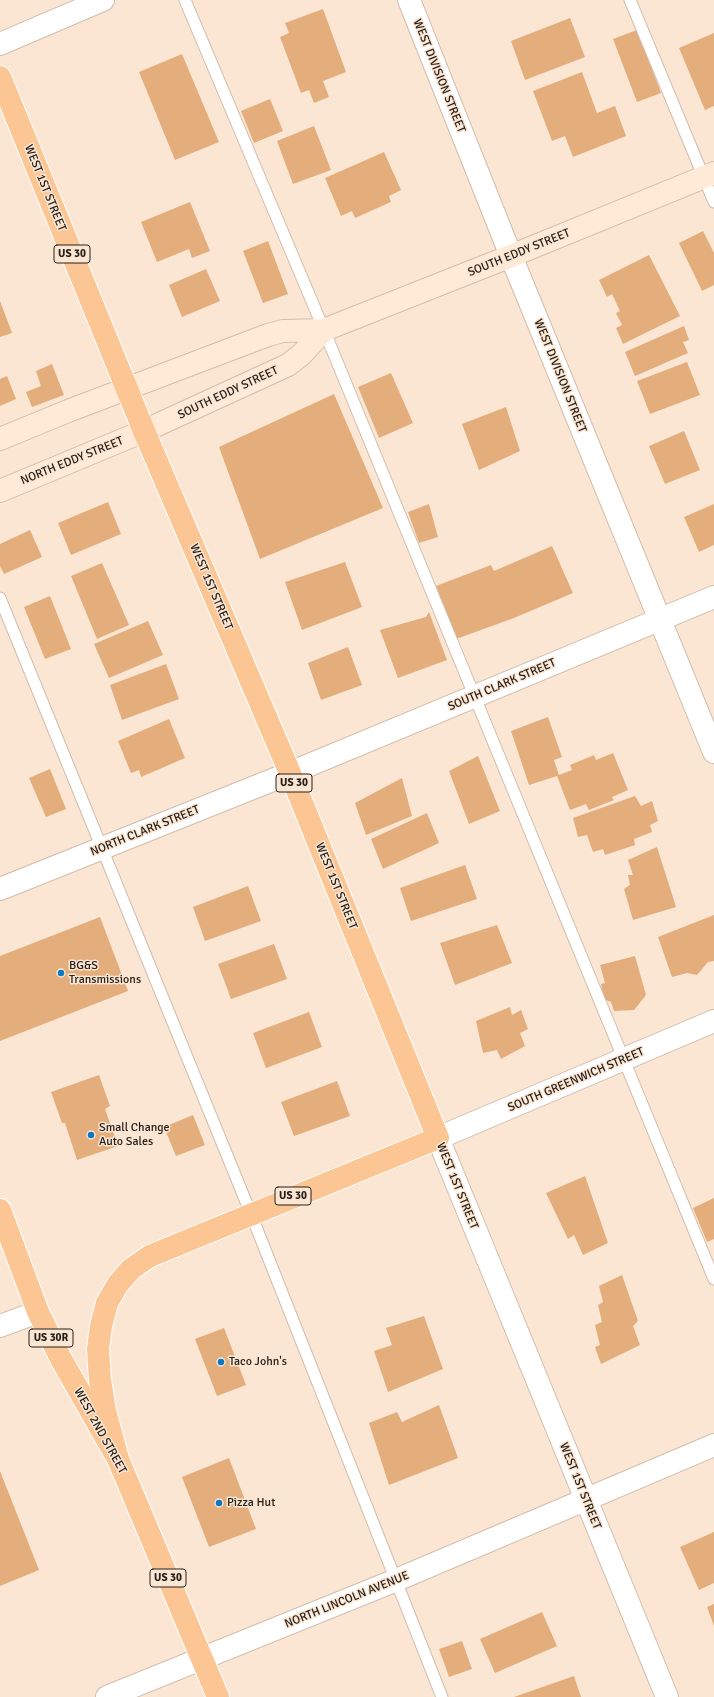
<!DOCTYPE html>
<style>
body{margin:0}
canvas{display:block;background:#fbe6d4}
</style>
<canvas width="714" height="1697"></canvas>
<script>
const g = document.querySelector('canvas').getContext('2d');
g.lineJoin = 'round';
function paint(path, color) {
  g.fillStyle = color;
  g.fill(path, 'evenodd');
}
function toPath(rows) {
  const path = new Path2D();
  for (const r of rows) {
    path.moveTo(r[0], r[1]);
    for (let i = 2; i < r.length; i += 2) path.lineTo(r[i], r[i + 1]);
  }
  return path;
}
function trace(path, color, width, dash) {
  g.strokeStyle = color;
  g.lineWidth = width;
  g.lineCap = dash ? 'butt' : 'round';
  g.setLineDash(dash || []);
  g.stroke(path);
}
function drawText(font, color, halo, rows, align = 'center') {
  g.font = font + ' Signika,sans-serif';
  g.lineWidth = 3;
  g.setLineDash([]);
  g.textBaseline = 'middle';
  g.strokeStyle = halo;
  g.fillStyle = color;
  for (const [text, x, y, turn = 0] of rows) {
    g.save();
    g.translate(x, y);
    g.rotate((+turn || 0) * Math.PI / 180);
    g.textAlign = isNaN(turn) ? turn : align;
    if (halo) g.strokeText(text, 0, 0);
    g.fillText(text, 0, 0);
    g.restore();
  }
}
paint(toPath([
 [323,9,346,72,323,81,329,97,314,103,309,90,301,93,280,37,289,33,285,23],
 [570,18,585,57,525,80,511,41],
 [637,30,661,93,637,102,613,39],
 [714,33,714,106,705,110,679,48],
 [182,54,219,142,175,160,139,72],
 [582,72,597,113,615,106,626,136,573,157,565,136,552,141,533,91],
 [270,99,283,131,254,143,241,111],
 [314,126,331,170,293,184,277,141],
 [384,152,401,190,389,196,391,202,355,218,352,211,341,216,325,178],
 [190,202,210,251,192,258,189,249,157,262,141,222],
 [703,231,714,253,714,285,702,291,679,243],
 [268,241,288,294,263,303,243,251],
 [649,255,680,316,623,344,616,328,622,325,616,313,620,311,612,294,607,297,599,280],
 [206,269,220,301,182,317,169,285],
 [0,301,12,333,0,337],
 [684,326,689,340,683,342,688,353,635,376,625,352],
 [687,362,700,395,650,414,637,381],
 [52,364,64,395,32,407,26,392,41,386,36,371],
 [391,373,413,423,379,438,358,387],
 [7,376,16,399,0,406,0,379],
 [334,394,383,508,260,559,219,447],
 [506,407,520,451,479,470,462,424],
 [684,431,700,470,665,484,649,446],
 [108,502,121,534,71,555,58,523],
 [429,504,438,537,419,543,408,512],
 [714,504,714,545,699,552,684,517],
 [30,530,42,557,4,574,0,566,0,544],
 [552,546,573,593,514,618,456,639,436,586,491,565,494,571],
 [345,562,362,607,302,630,285,582],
 [102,563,129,625,97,639,71,576],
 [50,596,71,649,45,659,24,607],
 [429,612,447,660,398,678,380,630,426,617],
 [148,621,163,655,109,678,94,644],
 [348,647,362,685,321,700,308,663],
 [166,664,179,699,122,720,110,685],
 [548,717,562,757,554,760,559,775,572,770,570,765,594,755,596,760,613,753,628,790,612,797,614,800,589,810,586,804,570,810,557,776,529,785,511,731],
 [169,719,185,758,141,777,139,770,131,773,118,741],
 [478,756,500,811,469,824,449,771],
 [50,769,66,809,46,817,29,778],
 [402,778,412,816,366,835,355,803],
 [635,796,641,806,652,801,658,821,650,825,652,832,634,839,635,845,605,855,603,849,593,852,587,835,578,837,573,818],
 [427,813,439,843,383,869,371,839],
 [657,847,676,907,633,920,624,889,630,885,628,875,633,875,628,860],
 [465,865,477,899,411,921,400,888],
 [248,886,261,921,205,941,193,907],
 [714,915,714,961,708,962,697,975,687,973,672,977,658,937],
 [100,917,128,991,0,1041,0,956],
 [497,925,512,963,455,985,440,943],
 [274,944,287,979,231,999,218,964],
 [635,956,646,995,634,1010,614,1011,611,1002,604,999,601,984,605,983,600,965],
 [510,1007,512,1015,521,1010,528,1029,520,1033,525,1046,501,1059,497,1050,483,1053,476,1021],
 [309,1012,322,1047,266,1068,253,1033],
 [99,1075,110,1106,105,1109,118,1146,77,1160,65,1123,62,1123,51,1092],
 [337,1081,350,1116,294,1136,281,1102],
 [193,1115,205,1145,176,1156,164,1127],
 [585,1176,608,1243,583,1255,574,1235,568,1239,546,1193],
 [714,1198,714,1239,707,1242,693,1208],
 [622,1275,638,1321,633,1326,640,1345,601,1364,595,1347,600,1345,595,1325,602,1322,598,1305,603,1302,599,1286],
 [424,1316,443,1369,388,1392,374,1351,392,1345,386,1328],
 [224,1328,246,1385,217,1396,195,1339],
 [439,1405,458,1458,389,1485,369,1423,397,1412,402,1422],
 [229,1458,256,1529,209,1547,182,1477],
 [0,1471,39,1570,0,1586],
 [714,1532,714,1583,699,1590,680,1547],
 [714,1604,714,1626,707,1607],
 [542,1612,557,1646,495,1673,480,1639],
 [462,1641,472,1669,449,1677,439,1649],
 [574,1676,581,1697,514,1697]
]), '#e3ad7c');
const service = toPath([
 [185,0,324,330,714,1279],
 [630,0,714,202],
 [0,598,251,1214,442,1697]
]);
const minor = toPath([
 [409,0,511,256,714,752],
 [0,44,103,0],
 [0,889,290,773,714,597],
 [0,1326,38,1312],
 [107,1697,394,1581,714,1445],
 [667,1697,438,1138,714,1021]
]);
const secondary = toPath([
 [0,439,68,411,268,335,283,331,324,330,511,256,714,173],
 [0,491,144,431,288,365,302,354,324,330]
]);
const trunk = toPath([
 [0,77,144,431,290,773,438,1138,150,1256,131,1269,118,1284,107,1303,101,1326,98,1349,100,1380,105,1411,118,1459],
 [0,1210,38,1312,61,1359,118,1459,218,1697]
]);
trace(service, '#d2bdac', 13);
trace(minor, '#d2bdac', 24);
trace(secondary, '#d2bdac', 24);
trace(trunk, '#fff', 24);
trace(service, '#fff', 11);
trace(minor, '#fff', 22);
trace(secondary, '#feead7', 22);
trace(trunk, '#fbc694', 22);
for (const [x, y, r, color] of [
 [61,973,4,"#0a79c3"],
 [91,1135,4,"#0a79c3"],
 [221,1362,4,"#0a79c3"],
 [219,1503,4,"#0a79c3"]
]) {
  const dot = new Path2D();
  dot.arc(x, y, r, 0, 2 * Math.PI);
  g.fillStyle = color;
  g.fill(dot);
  trace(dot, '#fbe6d4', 1.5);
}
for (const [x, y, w] of [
 [72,254,36],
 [294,783,36],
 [293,1196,36],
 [51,1338,44],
 [168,1578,36]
]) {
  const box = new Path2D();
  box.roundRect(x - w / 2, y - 9, w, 18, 3);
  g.fillStyle = '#fbe6d4';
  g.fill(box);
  trace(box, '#272019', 1);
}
drawText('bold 11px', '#272019', null, [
 ["US 30",72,254],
 ["US 30",294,783],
 ["US 30",293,1196],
 ["US 30R",51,1338],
 ["US 30",168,1578]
]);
drawText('12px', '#272019', '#fbe6d4', [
 ["WEST DIVISION STREET",439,76,68],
 ["WEST 1ST STREET",45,188,68],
 ["SOUTH EDDY STREET",519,253,-22],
 ["WEST DIVISION STREET",560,376,68],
 ["SOUTH EDDY STREET",228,393,-25],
 ["NORTH EDDY STREET",72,461,-22],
 ["WEST 1ST STREET",211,587,67],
 ["SOUTH CLARK STREET",502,685,-23],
 ["NORTH CLARK STREET",145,831,-22],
 ["WEST 1ST STREET",336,886,68],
 ["SOUTH GREENWICH STREET",576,1080,-23],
 ["WEST 1ST STREET",457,1186,68],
 ["WEST 2ND STREET",100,1431,61],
 ["WEST 1ST STREET",580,1486,68],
 ["NORTH LINCOLN AVENUE",347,1600,-22]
]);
drawText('12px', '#272019', '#fbe6d4', [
 ["BG&S",69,966],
 ["Transmissions",69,980],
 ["Small Change",99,1128],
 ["Auto Sales",99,1142],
 ["Taco John's",229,1362],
 ["Pizza Hut",227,1503]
], 'left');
</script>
